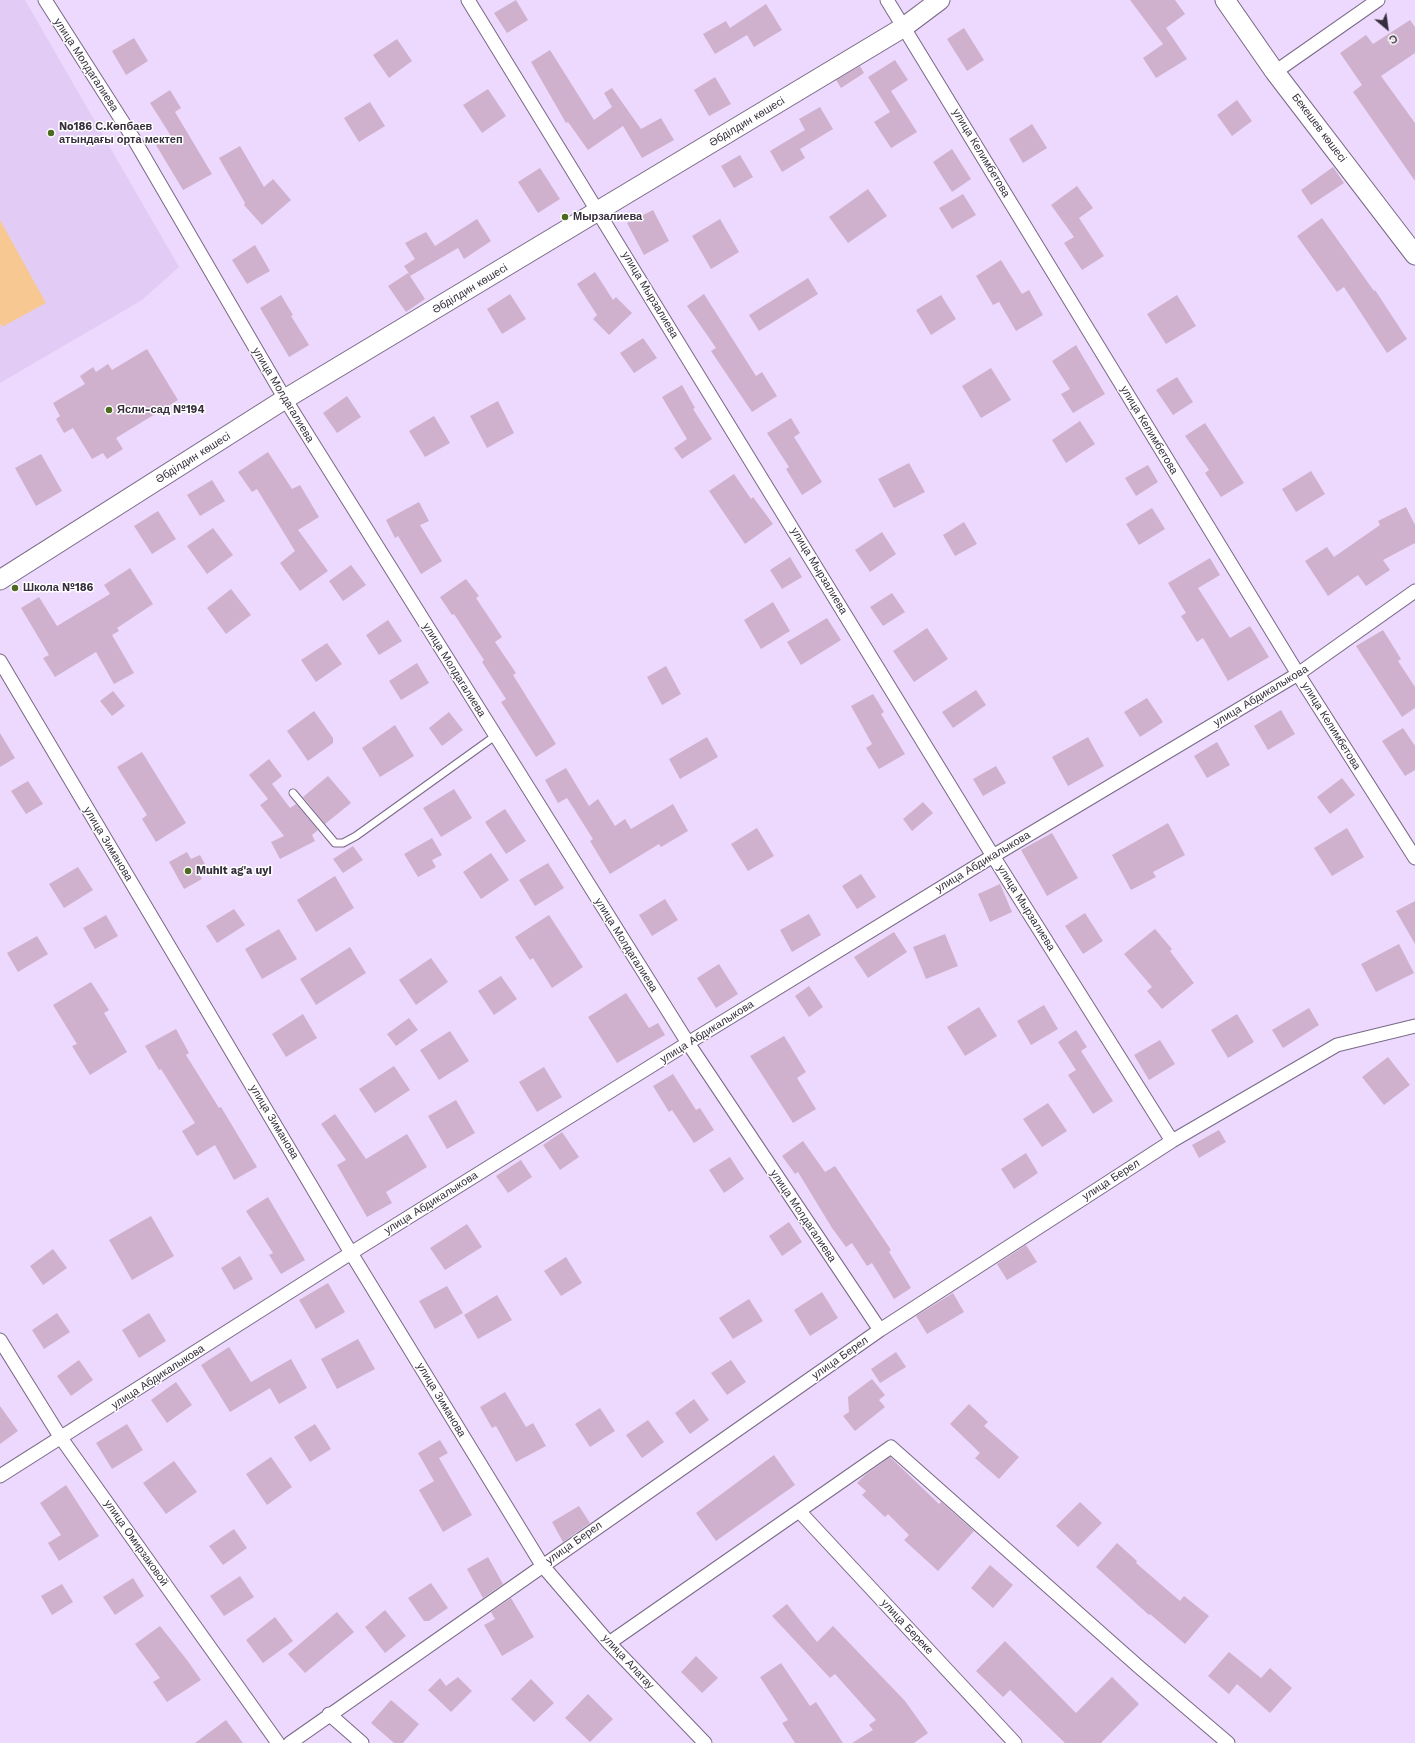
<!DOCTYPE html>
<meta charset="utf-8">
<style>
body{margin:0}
#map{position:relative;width:1415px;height:1743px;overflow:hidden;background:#ecd9fd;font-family:"Work Sans",sans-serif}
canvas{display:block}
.north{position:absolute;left:1367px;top:8px;width:40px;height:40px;-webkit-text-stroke:3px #fff;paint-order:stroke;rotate:151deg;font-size:11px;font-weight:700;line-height:16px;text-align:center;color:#362e3c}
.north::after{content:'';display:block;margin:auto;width:14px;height:18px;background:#362e3c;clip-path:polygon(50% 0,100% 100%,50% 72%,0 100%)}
</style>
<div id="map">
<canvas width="1415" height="1743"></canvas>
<div class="north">С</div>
</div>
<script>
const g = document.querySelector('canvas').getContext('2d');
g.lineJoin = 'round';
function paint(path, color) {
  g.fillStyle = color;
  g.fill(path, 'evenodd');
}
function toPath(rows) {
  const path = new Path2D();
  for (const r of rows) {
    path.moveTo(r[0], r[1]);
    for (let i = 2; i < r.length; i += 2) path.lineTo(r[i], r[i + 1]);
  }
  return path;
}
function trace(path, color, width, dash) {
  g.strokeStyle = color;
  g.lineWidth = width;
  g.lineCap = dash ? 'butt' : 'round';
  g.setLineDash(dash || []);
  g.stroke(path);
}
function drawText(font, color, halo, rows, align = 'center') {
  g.font = font + ' "Work Sans",sans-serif';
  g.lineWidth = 3;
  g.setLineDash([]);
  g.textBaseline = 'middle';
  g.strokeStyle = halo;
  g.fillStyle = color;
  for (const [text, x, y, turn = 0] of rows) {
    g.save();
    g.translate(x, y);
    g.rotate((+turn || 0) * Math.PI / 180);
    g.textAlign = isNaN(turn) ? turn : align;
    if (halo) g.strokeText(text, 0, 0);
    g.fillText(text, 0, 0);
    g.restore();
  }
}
paint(toPath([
 [0,0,25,0,179,267,142,300,0,383]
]), '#e2ccf5');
paint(toPath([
 [0,220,46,303,2,327,0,323]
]), '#f8c892');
paint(toPath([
 [516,0,528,20,507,33,494,13],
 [1130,0,1175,0,1185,14,1166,28,1187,59,1156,78,1143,58,1163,44],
 [766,4,782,30,754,47,747,35,715,54,703,34,726,21,730,28],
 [1410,20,1415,27,1415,53,1381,76,1415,123,1415,181,1353,92,1362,85,1340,53,1366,35,1373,44],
 [964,28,984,60,967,71,947,39],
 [134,38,148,61,126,75,112,51],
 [397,39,412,61,389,78,373,55],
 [550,50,594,120,612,107,604,93,612,88,641,129,661,118,674,140,642,158,623,126,588,150,568,122,566,123,531,62],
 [895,60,908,80,891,91,917,132,891,148,874,122,890,112,868,77],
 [860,66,864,73,841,88,836,80],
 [715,77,731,104,709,116,694,90],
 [488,89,506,116,482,133,463,105],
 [170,90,181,108,175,112,212,174,183,190,156,145,171,136,150,103],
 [1237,100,1252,121,1232,136,1217,115],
 [370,102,385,126,359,142,344,118],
 [820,107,833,129,800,149,805,158,782,172,770,151,805,130,799,119],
 [1032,124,1047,148,1023,163,1009,139],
 [240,146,264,187,273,179,291,200,262,225,244,205,245,203,219,158],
 [952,149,971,179,952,192,933,162],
 [740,155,753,177,734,188,721,166],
 [1333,167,1344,183,1311,205,1301,190],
 [540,168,560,199,538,213,518,182],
 [1077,186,1093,208,1079,218,1104,256,1082,270,1064,243,1074,237,1051,205],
 [868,189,887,216,848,243,829,217],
 [963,194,976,215,952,229,939,208],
 [653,210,669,241,644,255,627,223],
 [1322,218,1374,291,1375,290,1407,339,1387,353,1344,287,1337,292,1297,236],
 [477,219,491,241,464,259,458,248,410,276,425,299,406,312,388,286,408,273,410,275,404,266,415,259,405,243,426,232,435,246],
 [720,219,739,252,711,269,692,236],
 [255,245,270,271,247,284,232,260],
 [1001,260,1022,294,1029,290,1043,315,1016,331,999,302,993,305,976,276],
 [595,272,613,300,616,297,632,313,609,335,593,319,597,315,577,284],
 [808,278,818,294,759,331,749,315],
 [510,294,526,319,502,334,487,309],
 [704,294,756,376,762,372,777,396,752,412,711,351,716,348,687,306],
 [281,295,293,315,291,316,309,345,289,357,260,308],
 [941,295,956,319,931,335,916,310],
 [1177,295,1196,326,1166,344,1147,314],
 [643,338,657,358,634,373,620,353],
 [1076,345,1105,394,1073,413,1061,394,1070,389,1052,361],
 [147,349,178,400,116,438,123,449,107,459,103,453,92,459,73,428,64,433,56,419,60,416,53,403,85,384,80,376,93,367,96,372,108,364,112,370],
 [991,368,1011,400,981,418,962,386],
 [1177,377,1193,402,1173,415,1156,390],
 [682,385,695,408,693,409,712,439,682,459,674,448,687,439,662,397],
 [347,396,361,417,337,433,323,413],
 [498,401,514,433,487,448,470,416],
 [434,416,450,443,425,457,409,431],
 [791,418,800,433,794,437,822,482,802,495,786,469,789,467,767,433],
 [1080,421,1095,444,1066,463,1052,440],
 [1205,423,1244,483,1221,497,1205,473,1209,470,1185,436],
 [268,452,292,489,300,485,319,517,298,530,328,571,300,591,280,563,295,551,257,489,252,492,238,472],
 [41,454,62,491,36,506,15,468],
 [909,463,925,492,894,508,878,479],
 [1148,465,1158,482,1136,496,1125,478],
 [1311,471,1325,494,1296,512,1282,489],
 [734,474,751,499,753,497,773,524,745,544,709,491],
 [212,480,225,501,200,516,187,495],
 [419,502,429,521,420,525,442,561,421,574,398,536,395,538,386,520],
 [1406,507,1415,525,1415,543,1383,560,1390,570,1366,586,1358,575,1328,596,1305,561,1327,547,1334,557,1380,525,1378,521],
 [1152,508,1165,529,1139,545,1126,524],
 [158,511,176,539,152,554,134,526],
 [964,522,977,544,955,556,943,535],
 [213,528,233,555,207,574,187,546],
 [882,532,896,554,870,572,855,550],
 [790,557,802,577,782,589,770,570],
 [1210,558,1220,575,1198,588,1230,638,1250,626,1269,657,1228,681,1203,638,1197,642,1181,616,1186,613,1168,583],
 [351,565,366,585,343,601,329,581],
 [130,568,153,604,117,628,119,631,112,635,134,673,114,684,96,652,55,677,43,658,49,655,21,608,39,597,57,626,110,594,104,585],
 [466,579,479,596,476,598,502,637,495,642,516,673,513,675,556,744,536,757,501,702,506,699,482,662,484,660,454,614,452,615,440,597],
 [231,589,251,615,226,634,207,608],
 [892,593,905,612,883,626,870,607],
 [773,602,790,631,761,649,744,620],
 [827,618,841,640,801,665,787,642],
 [388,620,402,641,379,655,366,635],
 [927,628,948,659,914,682,893,651],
 [1383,630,1401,659,1398,661,1415,687,1415,708,1402,717,1356,646],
 [327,643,342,664,316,682,301,660],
 [417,663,429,683,401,700,389,681],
 [666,666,681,694,662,705,647,677],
 [976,690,986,705,953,728,942,712],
 [113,691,125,706,112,716,100,701],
 [873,694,884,712,881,714,905,754,879,769,866,748,872,744,851,706],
 [1147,698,1163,722,1140,737,1124,712],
 [1281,710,1295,734,1268,750,1254,726],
 [314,711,333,738,333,743,308,761,287,731],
 [449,712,463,730,442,746,429,728],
 [395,725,414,756,380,777,362,748],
 [1403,728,1415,746,1415,770,1405,776,1382,741],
 [0,733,15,758,0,767],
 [707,737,718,757,680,779,669,759],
 [1088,737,1104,766,1068,786,1052,757],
 [1217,742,1230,765,1207,778,1194,756],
 [142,752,186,823,156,842,142,819,147,815,117,767],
 [269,759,282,776,272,784,290,808,296,804,318,830,312,835,315,841,280,859,271,842,284,836,260,805,268,799,249,775],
 [996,766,1006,783,983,796,973,779],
 [566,768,589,806,598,799,615,826,625,819,631,829,673,804,688,831,661,847,659,844,610,874,590,841,593,839,567,798,558,803,545,780],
 [328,776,351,803,325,824,303,797],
 [1342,778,1355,795,1330,814,1317,797],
 [28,781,43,804,26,814,11,791],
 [454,789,472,818,441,837,423,808],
 [923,802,933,813,912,831,903,819],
 [505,809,526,841,506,854,485,822],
 [1168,823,1185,855,1153,872,1156,877,1131,890,1112,855],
 [757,828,774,856,748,871,731,844],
 [1347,828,1364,857,1332,876,1314,848],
 [1052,833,1078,878,1047,896,1021,850],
 [432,838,442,855,432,860,436,867,418,877,404,854],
 [353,846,363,860,343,873,333,859],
 [187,852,191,859,200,855,206,866,197,871,202,879,184,889,169,862],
 [491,853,509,880,481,899,463,872],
 [548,863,564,888,535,906,519,880],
 [78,867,93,890,64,908,49,884],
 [861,874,876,897,857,909,842,886],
 [335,876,354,908,316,932,297,900],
 [1000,884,1012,912,990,922,978,894],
 [665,899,678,920,652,936,639,915],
 [1415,901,1415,944,1396,911],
 [234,909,245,925,217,943,206,926],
 [1085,913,1103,941,1083,954,1065,926],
 [809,914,821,935,792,952,780,930],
 [106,915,118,936,95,949,83,928],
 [549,915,583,967,552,988,533,958,530,960,515,937],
 [279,929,297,959,262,979,245,949],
 [1155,929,1172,949,1170,951,1194,983,1162,1009,1147,991,1152,987,1124,954],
 [894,932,907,952,868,978,854,957],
 [945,934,958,966,926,979,913,947],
 [37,936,48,954,18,972,7,953],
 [1399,944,1414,973,1376,992,1361,964],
 [350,947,366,973,316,1005,300,979],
 [431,958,448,982,416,1005,399,980],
 [719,964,738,994,716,1008,697,978],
 [501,976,517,999,494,1015,478,991],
 [91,982,109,1010,104,1013,127,1052,90,1075,72,1046,77,1044,53,1005],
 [809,986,823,1007,809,1017,795,996],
 [626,993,649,1028,658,1023,665,1035,617,1063,588,1017],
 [1044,1005,1058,1029,1031,1045,1017,1021],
 [979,1007,997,1036,965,1056,947,1027],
 [1309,1008,1319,1025,1283,1048,1272,1030],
 [303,1014,317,1038,286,1057,272,1034],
 [1237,1014,1254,1042,1228,1058,1211,1030],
 [409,1018,418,1030,396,1046,387,1034],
 [176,1029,189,1053,186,1055,219,1108,221,1107,257,1167,234,1180,215,1145,197,1156,182,1131,195,1123,161,1069,159,1070,145,1046],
 [1076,1030,1087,1047,1081,1051,1113,1101,1093,1114,1068,1075,1076,1070,1058,1042],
 [450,1031,469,1061,439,1080,420,1050],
 [784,1036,806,1072,797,1078,816,1109,793,1123,750,1056],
 [1160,1040,1175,1064,1149,1080,1134,1055],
 [1388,1057,1410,1085,1384,1105,1362,1077],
 [394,1066,410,1090,375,1113,359,1089],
 [544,1067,562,1097,537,1112,519,1082],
 [673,1074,696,1110,700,1108,714,1130,694,1143,672,1110,669,1112,653,1086],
 [456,1100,475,1133,447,1149,428,1116],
 [1048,1103,1067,1131,1042,1147,1023,1119],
 [335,1114,366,1159,407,1134,427,1167,386,1192,392,1203,367,1217,337,1165,346,1160,321,1124],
 [1219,1130,1226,1142,1199,1158,1192,1145],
 [562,1132,579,1157,560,1170,543,1145],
 [803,1141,825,1172,835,1166,891,1250,889,1252,911,1288,894,1299,872,1263,867,1266,852,1243,846,1247,832,1228,798,1172,795,1174,782,1156],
 [1026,1153,1038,1173,1014,1189,1001,1169],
 [730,1157,744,1179,724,1193,709,1170],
 [521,1160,532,1177,508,1193,496,1176],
 [268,1197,305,1260,281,1274,269,1255,273,1253,246,1211],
 [151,1216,174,1256,132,1280,109,1240],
 [789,1222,802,1242,782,1256,769,1236],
 [467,1224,482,1247,445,1270,430,1248],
 [1026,1245,1037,1262,1007,1280,997,1264],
 [53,1249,67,1268,43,1285,30,1266],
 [240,1256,253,1279,234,1290,221,1268],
 [566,1257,582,1283,561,1296,544,1271],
 [328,1283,345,1312,316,1329,299,1300],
 [447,1286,463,1313,435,1329,419,1301],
 [822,1292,838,1318,810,1336,794,1310],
 [953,1293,964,1312,927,1334,916,1316],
 [497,1295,512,1320,478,1339,464,1315],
 [749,1299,763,1321,733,1339,719,1318],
 [57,1313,70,1332,44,1349,32,1330],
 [149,1313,166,1341,139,1358,122,1330],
 [358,1339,375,1369,337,1389,321,1359],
 [229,1347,251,1382,291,1359,307,1388,279,1404,270,1388,230,1412,201,1365],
 [896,1352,906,1367,880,1383,871,1369],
 [79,1360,93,1380,71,1396,57,1376],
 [731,1360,746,1382,727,1395,711,1373],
 [872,1379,885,1395,879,1400,885,1407,855,1431,843,1416,849,1412,848,1397],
 [176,1382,192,1405,167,1423,151,1400],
 [505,1392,526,1427,533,1423,546,1446,516,1462,496,1426,492,1428,480,1407],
 [694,1399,709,1420,690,1434,675,1413],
 [969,1404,988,1422,984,1426,1019,1457,999,1479,975,1458,980,1453,950,1424],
 [0,1406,18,1431,0,1444],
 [600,1408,615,1431,590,1447,575,1424],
 [648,1420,664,1442,642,1458,626,1435],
 [127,1424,143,1450,112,1469,96,1443],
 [315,1424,331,1449,310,1462,294,1437],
 [440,1440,448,1453,439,1458,472,1515,443,1532,419,1490,434,1481,418,1453],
 [774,1455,795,1485,716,1541,696,1513],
 [271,1457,292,1487,267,1505,246,1474],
 [890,1457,939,1504,941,1502,974,1531,938,1571,904,1540,909,1535,888,1514,885,1517,862,1495,866,1491,857,1483,865,1475],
 [174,1461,197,1492,166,1514,143,1483],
 [66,1485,99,1536,59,1561,48,1543,61,1535,40,1503],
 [1080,1502,1102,1523,1078,1547,1056,1526],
 [579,1506,590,1523,563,1542,552,1522],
 [234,1529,247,1548,223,1565,209,1546],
 [1117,1543,1137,1561,1136,1563,1180,1601,1184,1596,1209,1616,1185,1644,1150,1614,1149,1615,1096,1567],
 [488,1557,503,1584,483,1598,467,1569],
 [990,1565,1013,1585,993,1608,971,1588],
 [240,1576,254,1597,224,1616,210,1596],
 [133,1578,144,1596,115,1615,103,1597],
 [431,1583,448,1608,429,1621,424,1621,408,1598],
 [62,1584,73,1602,52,1615,41,1596],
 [511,1598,534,1637,502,1656,484,1625,495,1619,491,1612],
 [787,1604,817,1642,833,1626,905,1701,928,1733,914,1743,852,1743,873,1730,869,1725,876,1720,835,1674,830,1678,772,1616],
 [385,1610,406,1636,385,1653,365,1627],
 [337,1612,354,1632,305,1673,288,1654],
 [275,1617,293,1641,263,1663,246,1640],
 [160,1626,187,1660,201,1680,167,1702,153,1682,160,1678,135,1644],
 [1005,1641,1076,1713,1112,1677,1139,1704,1101,1743,1065,1743,1010,1690,1003,1697,976,1671],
 [1229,1652,1261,1678,1270,1668,1292,1688,1270,1713,1237,1684,1229,1694,1208,1676],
 [696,1656,718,1678,702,1693,681,1672],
 [781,1663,810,1706,816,1702,843,1743,795,1743,782,1723,788,1720,760,1677],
 [458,1677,472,1691,451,1712,428,1690,440,1678,446,1686],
 [531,1679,554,1703,534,1722,511,1699],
 [588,1694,613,1719,590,1742,565,1718],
 [391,1700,419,1724,403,1743,394,1743,371,1723],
 [226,1720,243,1743,195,1743]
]), '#d0b1cd');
const service = toPath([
 [293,793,335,843,343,843,356,836,495,736]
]);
const minor = toPath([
 [45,0,135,141,285,399,688,1043,880,1330],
 [468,0,993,856,1172,1141],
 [887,0,1298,674,1415,858],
 [1275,72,1378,0],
 [0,661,351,1253,542,1565,609,1643,705,1743],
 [0,1340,61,1438,278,1743],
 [0,1476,351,1253,688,1043,993,856,1298,674,1415,591],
 [799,1511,1015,1743],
 [609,1643,891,1447,1139,1667,1228,1743],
 [329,1714,362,1743],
 [290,1743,880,1330,1172,1141,1337,1045,1415,1026]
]);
const secondary = toPath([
 [1225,0,1275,72,1415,255],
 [0,580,285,399,904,27,940,0]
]);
trace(service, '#796887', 9);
trace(minor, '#796887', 15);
trace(secondary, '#796887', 21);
trace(service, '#fff', 7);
trace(minor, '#fff', 13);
trace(secondary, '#fff', 19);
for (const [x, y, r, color] of [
 [51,133,4,"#4c6b20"],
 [565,217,4,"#4c6b20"],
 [109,410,4,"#4c6b20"],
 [15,588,4,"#4c6b20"],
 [188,871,4,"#4c6b20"]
]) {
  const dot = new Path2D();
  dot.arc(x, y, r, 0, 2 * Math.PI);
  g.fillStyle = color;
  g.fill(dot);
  trace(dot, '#fff', 1.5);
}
drawText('11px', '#362e3c', '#fff', [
 ["улица Молдагалиева",86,65,57],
 ["Әбділдин көшесі",747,122,-31],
 ["Бекешев көшесі",1319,128,53],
 ["улица Келимбетова",981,153,59],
 ["Әбділдин көшесі",470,289,-31],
 ["улица Мырзалиева",650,295,59],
 ["улица Молдагалиева",283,395,59],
 ["улица Келимбетова",1149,430,59],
 ["Әбділдин көшесі",193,458,-32],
 ["улица Мырзалиева",819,571,59],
 ["улица Молдагалиева",454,670,58],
 ["улица Абдикалыкова",1261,696,-31],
 ["улица Келимбетова",1331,726,58],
 ["улица Зиманова",108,844,59],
 ["улица Абдикалыкова",983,862,-31],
 ["улица Мырзалиева",1026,908,58],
 ["улица Молдагалиева",626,945,58],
 ["улица Абдикалыкова",707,1032,-32],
 ["улица Зиманова",274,1122,59],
 ["улица Берел",1111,1180,-33],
 ["улица Абдикалыкова",431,1203,-32],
 ["улица Молдагалиева",803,1216,56],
 ["улица Берел",840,1358,-35],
 ["улица Абдикалыкова",158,1377,-33],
 ["улица Зиманова",441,1400,59],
 ["улица Омирзаковой",136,1543,55],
 ["улица Берел",574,1543,-35],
 ["улица Береке",907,1627,47],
 ["улица Алатау",628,1662,47]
]);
drawText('bold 11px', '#362e3c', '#fff', [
 ["No186 С.Көпбаев",59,127],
 ["атындағы орта мектеп",59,140],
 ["Мырзалиева",573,217],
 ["Ясли-сад №194",117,410],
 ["Школа №186",23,588],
 ["Muhit ag'a uyi",196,871]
], 'left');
</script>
